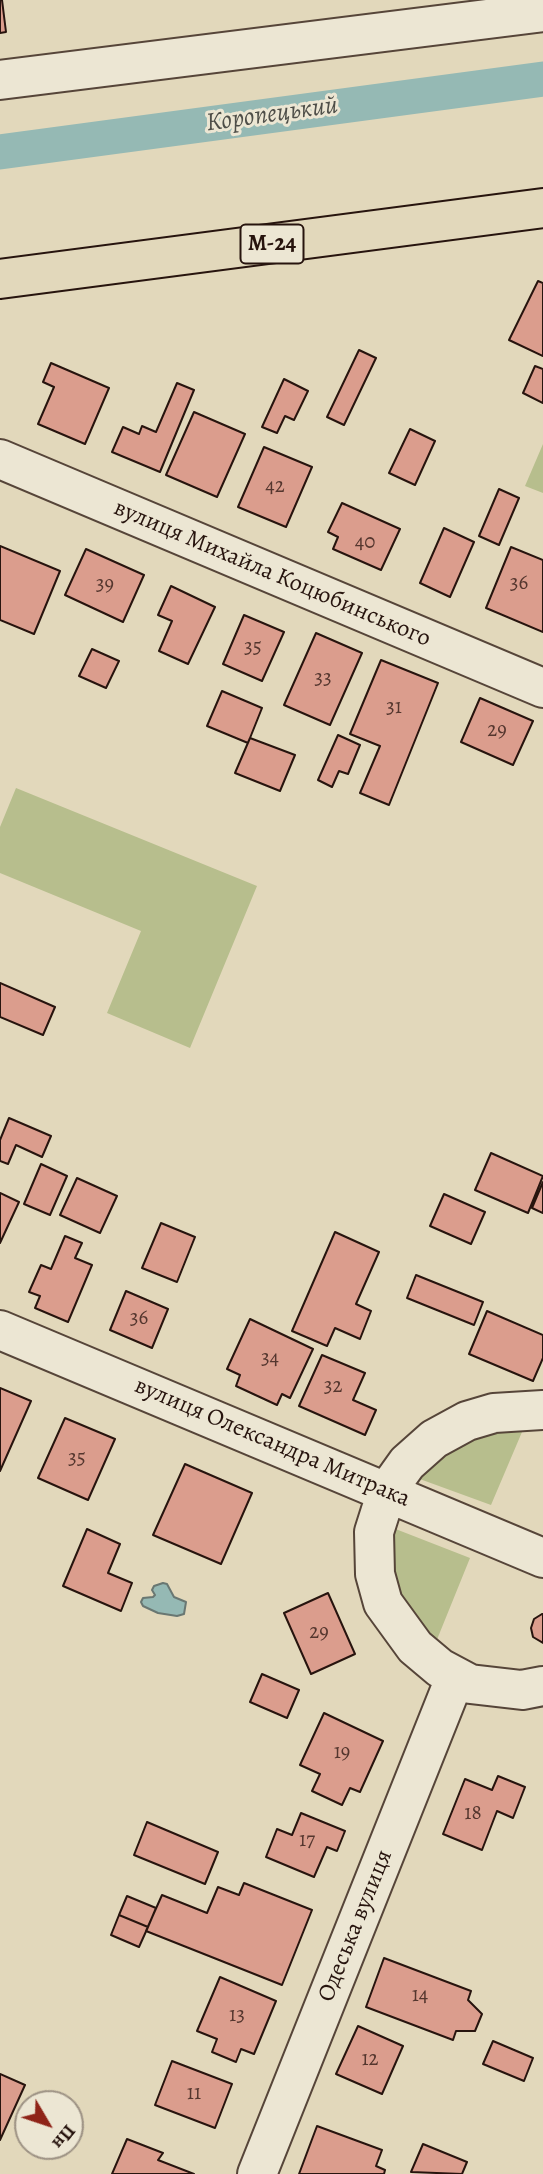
<!DOCTYPE html>
<meta charset="utf-8">
<style>
body{margin:0}
#map{position:relative;width:543px;height:2174px;overflow:hidden;background:#e2d8bb;font-family:Alegreya,serif}
canvas{display:block}
.north{position:absolute;left:14px;top:2090px;width:70px;height:70px;box-sizing:border-box;background:#ece6d3;border:2px solid #9d9284;border-radius:50%;rotate:129deg;font-size:19px;font-weight:700;line-height:28px;text-align:center;color:#27140e}
.north::after{content:'';display:block;margin:auto;width:24px;height:32px;background:#8f2418;clip-path:polygon(50% 0,100% 100%,50% 72%,0 100%)}
</style>
<div id="map">
<canvas width="543" height="2174"></canvas>
<div class="north">Пн</div>
</div>
<script>
const g = document.querySelector('canvas').getContext('2d');
g.lineJoin = 'round';
function paint(path, color) {
  g.fillStyle = color;
  g.fill(path, 'evenodd');
}
function toPath(rows) {
  const path = new Path2D();
  for (const r of rows) {
    path.moveTo(r[0], r[1]);
    for (let i = 2; i < r.length; i += 2) path.lineTo(r[i], r[i + 1]);
  }
  return path;
}
function trace(path, color, width, dash) {
  g.strokeStyle = color;
  g.lineWidth = width;
  g.lineCap = dash ? 'butt' : 'round';
  g.setLineDash(dash || []);
  g.stroke(path);
}
function drawText(font, color, halo, rows, align = 'center') {
  g.font = font + ' Alegreya,serif';
  g.lineWidth = 6;
  g.setLineDash([]);
  g.textBaseline = 'middle';
  g.strokeStyle = halo;
  g.fillStyle = color;
  for (const [text, x, y, turn = 0] of rows) {
    g.save();
    g.translate(x, y);
    g.rotate((+turn || 0) * Math.PI / 180);
    g.textAlign = isNaN(turn) ? turn : align;
    if (halo) g.strokeText(text, 0, 0);
    g.fillText(text, 0, 0);
    g.restore();
  }
}
paint(toPath([
 [543,444,543,493,525,486],
 [16,788,257,886,190,1048,107,1013,141,931,0,873,0,827],
 [522,1432,491,1505,417,1478,430,1462,476,1433],
 [393,1528,470,1558,436,1642,405,1610,391,1558]
]), '#b7be8d');
const water = toPath([
 [163,1583,167,1584,174,1597,186,1602,184,1614,177,1616,158,1613,143,1606,141,1602,143,1598,153,1597,155,1595,152,1590,154,1586,163,1583]
]);
paint(water, '#95b9b4');
trace(water, '#697772', 2);
trace(toPath([
 [0,152,543,79]
]), '#95b9b4', 35);
const building = toPath([
 [0,0,2,0,6,32,0,33,0,0],
 [538,281,543,283,543,356,509,340,538,281],
 [359,350,376,358,344,425,327,417,359,350],
 [51,363,109,388,85,444,38,424,54,387,43,382,51,363],
 [535,366,543,369,543,403,523,393,535,366],
 [284,379,308,391,294,420,285,416,277,433,262,427,284,379],
 [177,383,194,390,160,472,112,452,123,427,139,434,142,426,156,432,177,383],
 [194,412,245,434,217,497,166,475,194,412],
 [410,429,435,441,415,485,389,473,410,429],
 [264,447,312,467,286,527,238,507,264,447],
 [499,489,519,498,499,545,479,536,499,489],
 [342,503,400,529,381,570,333,549,338,537,328,532,342,503],
 [444,528,474,542,450,597,420,583,444,528],
 [0,546,60,571,34,634,0,620,0,546],
 [511,547,543,560,543,632,486,608,511,547],
 [86,549,144,575,123,622,65,595,86,549],
 [171,586,215,607,188,664,159,651,172,621,158,615,171,586],
 [244,615,284,632,262,681,223,664,244,615],
 [316,633,362,653,330,725,284,705,316,633],
 [92,649,119,661,106,688,79,676,92,649],
 [381,660,438,683,389,805,360,793,380,746,350,734,381,660],
 [222,691,262,708,248,743,207,726,222,691],
 [480,698,533,721,513,765,461,742,480,698],
 [338,735,360,745,348,774,339,771,332,787,318,780,338,735],
 [250,738,295,755,280,791,235,773,250,738],
 [0,983,55,1007,43,1035,0,1017,0,983],
 [9,1118,51,1136,42,1157,16,1145,8,1164,0,1161,0,1140,9,1118],
 [491,1153,543,1176,528,1213,475,1190,491,1153],
 [41,1164,67,1176,50,1215,24,1204,41,1164],
 [77,1178,117,1196,100,1233,60,1215,77,1178],
 [543,1182,543,1213,532,1208,543,1182],
 [0,1193,19,1202,0,1243,0,1193],
 [444,1194,485,1212,471,1244,430,1226,444,1194],
 [161,1223,195,1237,177,1282,142,1268,161,1223],
 [335,1232,379,1252,356,1304,371,1311,360,1339,335,1328,327,1346,292,1331,335,1232],
 [65,1236,82,1243,75,1258,92,1265,68,1322,35,1308,40,1296,29,1292,41,1265,51,1269,65,1236],
 [416,1275,483,1302,474,1325,407,1298,416,1275],
 [126,1291,168,1309,152,1348,110,1330,126,1291],
 [487,1311,543,1335,543,1358,533,1381,469,1354,487,1311],
 [250,1319,313,1349,290,1398,282,1394,277,1405,236,1386,240,1375,227,1369,250,1319],
 [322,1355,365,1373,353,1400,376,1410,365,1435,299,1406,322,1355],
 [0,1388,31,1401,0,1471,0,1388],
 [65,1418,115,1439,88,1500,38,1478,65,1418],
 [185,1464,252,1493,221,1564,153,1535,185,1464],
 [87,1529,120,1544,108,1573,132,1583,121,1611,63,1586,87,1529],
 [328,1593,355,1654,311,1674,284,1613,328,1593],
 [542,1614,543,1614,543,1643,533,1637,531,1628,534,1619,542,1614],
 [262,1674,299,1690,287,1718,250,1702,262,1674],
 [324,1713,383,1741,360,1792,350,1788,342,1805,312,1791,320,1774,300,1765,324,1713],
 [498,1776,525,1787,513,1818,497,1811,482,1850,443,1834,465,1779,492,1790,498,1776],
 [301,1813,345,1831,337,1851,327,1847,314,1877,266,1857,277,1829,292,1835,301,1813],
 [147,1822,218,1852,205,1884,134,1855,147,1822],
 [244,1883,312,1910,282,1985,146,1931,162,1895,207,1913,218,1887,239,1895,244,1883],
 [127,1896,156,1908,148,1927,119,1915,127,1896],
 [119,1915,148,1927,139,1947,111,1935,119,1915],
 [384,1958,471,1991,468,2000,482,2014,475,2031,456,2031,453,2040,366,2007,384,1958],
 [220,1977,276,2001,254,2054,241,2049,236,2062,212,2052,217,2039,197,2031,220,1977],
 [358,2026,403,2046,382,2094,336,2074,358,2026],
 [493,2041,533,2058,524,2081,483,2064,493,2041],
 [172,2061,232,2084,215,2128,155,2105,172,2061],
 [0,2074,25,2085,0,2140,0,2074],
 [317,2126,382,2150,376,2166,385,2170,384,2174,299,2174,317,2126],
 [127,2139,163,2153,158,2160,194,2174,112,2174,127,2139],
 [423,2144,467,2162,462,2174,411,2172,423,2144]
]);
paint(building, '#db9d8d');
trace(building, '#27140e', 2);
const minor = toPath([
 [0,80,543,12],
 [0,459,543,688],
 [0,1330,543,1558],
 [543,1410,494,1413,467,1421,434,1439,407,1463,387,1491,374,1532,375,1574,383,1603,415,1647,440,1668,470,1684,522,1690,543,1686],
 [257,2174,455,1678]
]);
const highway = toPath([
 [0,279,543,208]
]);
trace(minor, '#564539', 42);
trace(highway, '#27140e', 42);
trace(minor, '#ece6d3', 38);
trace(highway, '#e2d8bb', 38);
drawText('21px', '#54362e', null, [
 ["42",275,487],
 ["40",365,543],
 ["36",519,584],
 ["39",105,585],
 ["35",253,648],
 ["33",323,679],
 ["31",394,708],
 ["29",497,731],
 ["36",139,1319],
 ["34",270,1359],
 ["32",333,1387],
 ["35",77,1459],
 ["29",319,1633],
 ["19",342,1753],
 ["18",473,1814],
 ["17",307,1841],
 ["14",420,1996],
 ["13",237,2016],
 ["12",370,2060],
 ["11",194,2094]
]);
for (const [x, y, w] of [
 [272,244,63]
]) {
  const box = new Path2D();
  box.roundRect(x - w / 2, y - 19.5, w, 39, 5);
  g.fillStyle = '#ece6d3';
  g.fill(box);
  trace(box, '#27140e', 2);
}
drawText('bold 23px', '#27140e', null, [
 ["М-24",272,244]
]);
drawText('24px', '#27140e', '#ece6d3', [
 ["вулиця Михайла Коцюбинського",272,574,23],
 ["вулиця Олександра Митрака",272,1443,23],
 ["Одеська вулиця",356,1926,-68]
]);
drawText('italic 26px', '#4e4e48', '#ece6d3', [
 ["Коропецький",272,115,-8]
]);
</script>
